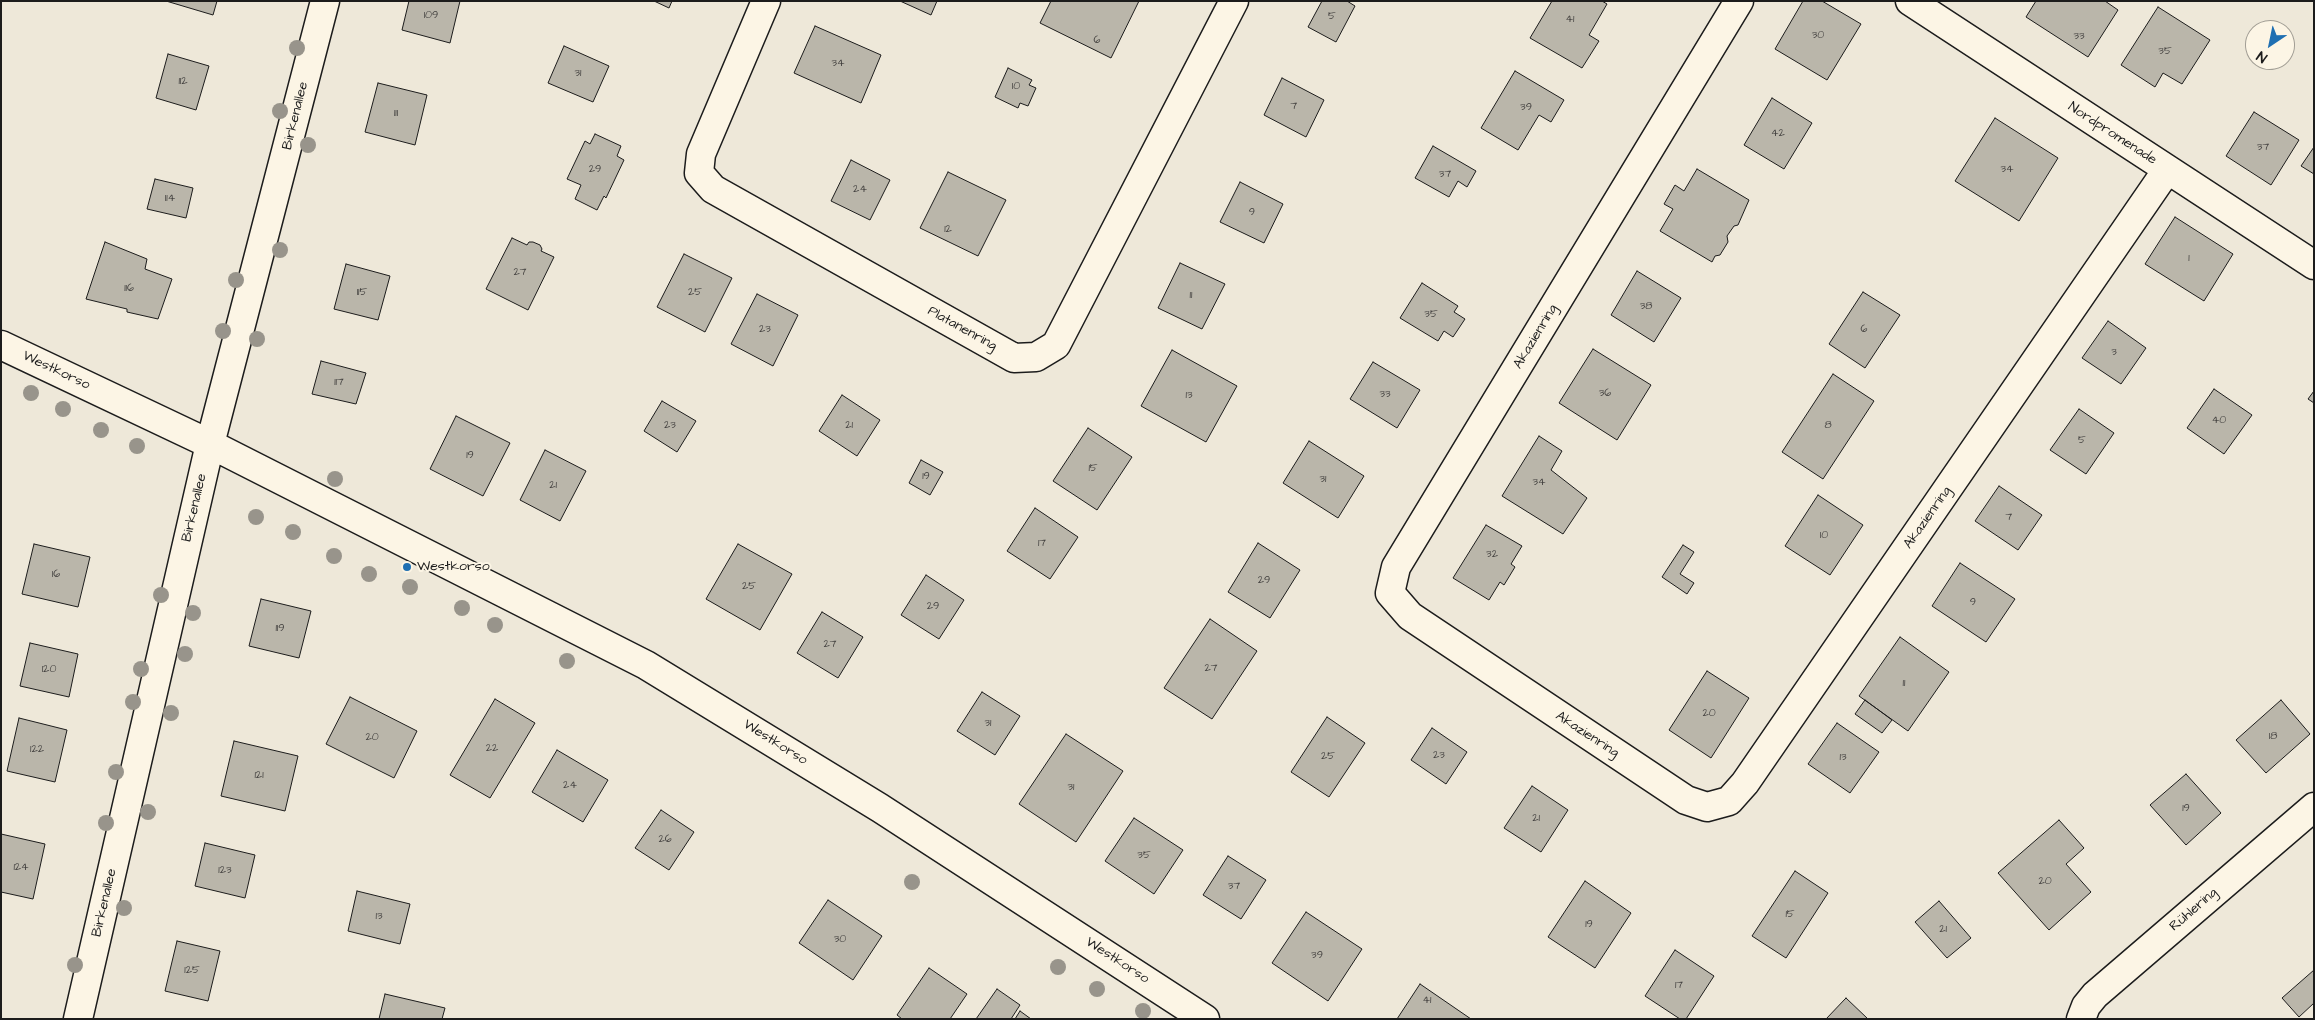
<!DOCTYPE html>
<meta charset="utf-8">
<style>
body{margin:0}
#map{position:relative;width:2315px;height:1020px;overflow:hidden;background:#eee8d9;font-family:"Architects Daughter",sans-serif}
canvas{display:block}
.frame{position:absolute;inset:0;border:2px solid #1c1c1c;pointer-events:none}
.north{position:absolute;left:2245px;top:20px;width:50px;height:50px;box-sizing:border-box;background:#fcf5e5;border:1px solid #a29e95;border-radius:50%;rotate:214deg;font-size:14px;font-weight:700;line-height:20px;text-align:center;color:#1c1c1c}
.north::after{content:'';display:block;margin:auto;width:18px;height:22px;background:#1f6fb2;clip-path:polygon(50% 0,100% 100%,50% 72%,0 100%)}
</style>
<div id="map">
<canvas width="2315" height="1020"></canvas>
<div class="frame"></div>
<div class="north">N</div>
</div>
<script>
const g = document.querySelector('canvas').getContext('2d');
g.lineJoin = 'round';
function paint(path, color) {
  g.fillStyle = color;
  g.fill(path, 'evenodd');
}
function toPath(rows) {
  const path = new Path2D();
  for (const r of rows) {
    path.moveTo(r[0], r[1]);
    for (let i = 2; i < r.length; i += 2) path.lineTo(r[i], r[i + 1]);
  }
  return path;
}
function trace(path, color, width, dash) {
  g.strokeStyle = color;
  g.lineWidth = width;
  g.lineCap = dash ? 'butt' : 'round';
  g.setLineDash(dash || []);
  g.stroke(path);
}
function drawText(font, color, halo, rows, align = 'center') {
  g.font = font + ' "Architects Daughter",sans-serif';
  g.lineWidth = 4;
  g.setLineDash([]);
  g.textBaseline = 'middle';
  g.strokeStyle = halo;
  g.fillStyle = color;
  for (const [text, x, y, turn = 0] of rows) {
    g.save();
    g.translate(x, y);
    g.rotate((+turn || 0) * Math.PI / 180);
    g.textAlign = isNaN(turn) ? turn : align;
    if (halo) g.strokeText(text, 0, 0);
    g.fillText(text, 0, 0);
    g.restore();
  }
}
const building = toPath([
 [166,1,217,1,213,15,166,1],
 [409,1,460,1,450,43,402,30,409,1],
 [654,1,672,1,669,8,654,1],
 [900,1,937,1,931,15,900,1],
 [1051,1,1139,1,1111,58,1040,23,1051,1],
 [1322,1,1347,1,1355,6,1336,42,1308,27,1322,1],
 [1552,1,1602,1,1607,4,1589,35,1599,41,1582,68,1530,38,1552,1],
 [1803,1,1822,1,1861,24,1827,80,1775,49,1803,1],
 [2036,1,2105,1,2118,10,2088,57,2026,17,2036,1],
 [2158,7,2210,40,2182,84,2163,73,2155,87,2121,65,2158,7],
 [815,26,881,55,861,103,794,73,815,26],
 [564,46,609,66,593,102,548,83,564,46],
 [168,54,209,66,196,110,156,98,168,54],
 [1008,68,1032,80,1029,85,1036,88,1028,106,1020,103,1018,108,995,97,1008,68],
 [1515,71,1564,100,1551,122,1539,115,1518,150,1481,128,1515,71],
 [1282,78,1324,100,1306,137,1264,115,1282,78],
 [378,83,427,95,415,145,365,132,378,83],
 [1772,98,1812,123,1784,169,1744,145,1772,98],
 [2254,112,2299,140,2271,185,2226,156,2254,112],
 [1995,118,2058,158,2019,221,1955,181,1995,118],
 [595,134,621,146,617,156,624,160,606,198,604,196,597,210,575,199,581,185,567,179,585,141,590,144,595,134],
 [1433,146,1476,171,1467,187,1458,181,1449,197,1415,178,1433,146],
 [2314,147,2314,174,2301,166,2314,147],
 [851,160,890,180,870,220,831,201,851,160],
 [1697,169,1749,200,1738,225,1734,226,1727,236,1728,242,1720,255,1715,256,1712,262,1660,231,1673,209,1664,204,1675,185,1684,191,1697,169],
 [948,172,1006,200,978,256,920,228,948,172],
 [155,179,193,188,186,218,147,209,155,179],
 [1240,182,1283,204,1264,243,1220,222,1240,182],
 [2175,217,2233,254,2204,301,2145,264,2175,217],
 [512,238,527,245,529,242,533,242,540,245,542,249,541,251,554,257,528,310,486,289,512,238],
 [105,242,147,259,145,269,172,279,158,319,127,312,127,309,86,299,105,242],
 [684,254,732,278,705,332,657,307,684,254],
 [1180,263,1225,284,1202,329,1158,308,1180,263],
 [346,264,390,276,378,320,334,309,346,264],
 [1637,271,1681,298,1654,342,1611,315,1637,271],
 [1422,283,1458,306,1454,312,1465,319,1453,337,1444,331,1438,341,1400,318,1422,283],
 [1863,292,1900,315,1865,368,1829,344,1863,292],
 [757,294,798,315,773,366,731,344,757,294],
 [2108,321,2146,348,2121,384,2082,358,2108,321],
 [1593,349,1651,385,1617,440,1559,403,1593,349],
 [1172,350,1237,386,1206,442,1141,406,1172,350],
 [321,361,366,373,356,404,312,394,321,361],
 [1373,362,1420,390,1397,428,1350,399,1373,362],
 [1833,374,1874,401,1823,479,1782,452,1833,374],
 [2214,389,2252,415,2224,454,2187,428,2214,389],
 [2314,391,2314,403,2308,399,2314,391],
 [842,395,880,420,857,456,819,431,842,395],
 [662,401,696,421,677,452,644,431,662,401],
 [2079,409,2114,433,2086,474,2050,450,2079,409],
 [456,416,510,443,483,496,430,469,456,416],
 [1088,428,1132,457,1097,510,1053,481,1088,428],
 [1539,436,1562,451,1551,470,1587,498,1563,534,1502,496,1539,436],
 [1309,441,1364,476,1338,518,1283,483,1309,441],
 [545,450,586,471,560,521,520,500,545,450],
 [921,460,943,472,930,495,909,483,921,460],
 [1999,486,2042,515,2018,550,1975,521,1999,486],
 [1818,495,1863,525,1830,575,1785,546,1818,495],
 [1035,508,1078,537,1050,579,1007,551,1035,508],
 [1486,525,1522,546,1511,564,1515,567,1504,585,1500,582,1489,600,1453,578,1486,525],
 [1258,543,1300,570,1270,618,1228,592,1258,543],
 [34,544,90,557,78,607,22,594,34,544],
 [738,544,792,574,760,630,706,599,738,544],
 [1683,545,1694,552,1680,574,1694,583,1687,594,1662,577,1683,545],
 [1960,563,2015,599,1986,642,1932,606,1960,563],
 [926,575,964,600,939,639,901,615,926,575],
 [261,599,311,611,299,658,249,646,261,599],
 [822,612,863,637,838,678,797,653,822,612],
 [1210,619,1257,651,1212,719,1164,688,1210,619],
 [1900,637,1949,672,1908,731,1859,696,1900,637],
 [30,643,78,654,69,697,20,686,30,643],
 [1707,671,1749,698,1711,758,1669,730,1707,671],
 [982,692,1020,716,995,755,957,731,982,692],
 [350,697,417,731,394,778,326,744,350,697],
 [495,699,535,723,490,798,450,775,495,699],
 [1865,700,1892,720,1882,733,1855,714,1865,700],
 [2281,700,2310,734,2266,773,2236,740,2281,700],
 [1327,717,1365,743,1329,797,1291,772,1327,717],
 [19,718,67,730,55,782,7,771,19,718],
 [1837,723,1879,752,1850,793,1808,764,1837,723],
 [1432,728,1467,752,1446,784,1411,760,1432,728],
 [1066,734,1123,771,1076,842,1019,804,1066,734],
 [234,741,298,756,285,811,221,796,234,741],
 [557,750,608,780,583,822,532,792,557,750],
 [2186,774,2221,813,2186,845,2150,805,2186,774],
 [1532,786,1568,810,1541,852,1504,828,1532,786],
 [661,810,694,832,669,870,635,848,661,810],
 [1134,818,1183,850,1154,894,1105,861,1134,818],
 [2059,820,2084,848,2066,864,2091,892,2049,930,1998,873,2059,820],
 [1,834,45,844,33,899,1,892,1,834],
 [205,843,255,855,245,898,195,886,205,843],
 [1228,856,1266,880,1241,919,1203,895,1228,856],
 [1795,871,1828,893,1786,958,1752,936,1795,871],
 [1585,881,1631,913,1595,968,1548,937,1585,881],
 [357,891,410,904,400,944,348,931,357,891],
 [828,900,882,936,853,980,799,943,828,900],
 [1939,901,1971,938,1947,958,1915,922,1939,901],
 [1306,912,1362,949,1328,1001,1272,963,1306,912],
 [177,941,220,951,208,1001,165,991,177,941],
 [1675,950,1714,976,1686,1019,1680,1019,1645,996,1675,950],
 [929,968,967,994,950,1019,902,1019,897,1015,929,968],
 [2314,970,2314,1003,2299,1017,2282,998,2314,970],
 [1420,984,1471,1019,1397,1019,1420,984],
 [997,989,1020,1005,1011,1019,976,1019,997,989],
 [385,994,445,1008,442,1019,379,1019,385,994],
 [1846,998,1868,1019,1826,1019,1846,998],
 [1020,1011,1031,1019,1015,1019,1020,1011]
]);
paint(building, '#bab6aa');
trace(building, '#1c1c1c', 1);
const minor = toPath([
 [766,1,701,154,699,173,713,189,1014,358,1036,357,1056,345,1234,1],
 [1739,1,1396,567,1390,593,1410,616,1686,800,1707,807,1729,801,1745,783,2167,170],
 [1910,1,2314,265],
 [1,345,210,444,646,665,880,808,1205,1019],
 [78,1019,210,444,325,1],
 [2081,1019,2086,1006,2095,995,2314,807]
]);
trace(minor, '#1c1c1c', 31);
trace(minor, '#fcf5e5', 28);
g.fillStyle = '#98948b';
for (const [x, y] of [
 [297,48],
 [280,111],
 [308,145],
 [280,250],
 [236,280],
 [223,331],
 [257,339],
 [31,393],
 [63,409],
 [101,430],
 [137,446],
 [335,479],
 [256,517],
 [293,532],
 [334,556],
 [369,574],
 [410,587],
 [161,595],
 [462,608],
 [193,613],
 [495,625],
 [185,654],
 [567,661],
 [141,669],
 [133,702],
 [171,713],
 [116,772],
 [148,812],
 [106,823],
 [912,882],
 [124,908],
 [75,965],
 [1058,967],
 [1097,989],
 [1143,1011]
]) {
  g.beginPath();
  g.arc(x, y, 8, 0, 2 * Math.PI);
  g.fill();
}
for (const [x, y, r, color] of [
 [407,567,5,"#1f6fb2"]
]) {
  const dot = new Path2D();
  dot.arc(x, y, r, 0, 2 * Math.PI);
  g.fillStyle = color;
  g.fill(dot);
  trace(dot, '#fcf5e5', 2);
}
drawText('11px', '#444240', null, [
 ["109",431,16],
 ["5",1332,17],
 ["41",1570,20],
 ["30",1818,36],
 ["33",2079,37],
 ["6",1097,41],
 ["35",2165,52],
 ["34",838,64],
 ["31",578,74],
 ["112",183,82],
 ["10",1016,87],
 ["7",1294,107],
 ["39",1526,108],
 ["111",396,114],
 ["42",1778,134],
 ["37",2263,148],
 ["29",595,170],
 ["34",2007,170],
 ["37",1445,175],
 ["24",860,190],
 ["114",170,199],
 ["9",1252,213],
 ["12",948,230],
 ["1",2189,259],
 ["27",520,273],
 ["116",129,289],
 ["115",362,293],
 ["25",695,293],
 ["11",1191,296],
 ["38",1646,307],
 ["35",1431,315],
 ["23",765,330],
 ["6",1864,330],
 ["3",2114,353],
 ["117",339,383],
 ["36",1605,394],
 ["33",1385,395],
 ["13",1189,396],
 ["40",2219,421],
 ["23",670,426],
 ["21",849,426],
 ["8",1828,426],
 ["5",2082,441],
 ["19",470,456],
 ["15",1093,469],
 ["19",926,477],
 ["31",1323,480],
 ["34",1539,483],
 ["21",553,486],
 ["7",2009,518],
 ["10",1824,536],
 ["17",1042,544],
 ["32",1492,555],
 ["16",56,575],
 ["29",1264,581],
 ["25",749,587],
 ["9",1973,603],
 ["29",933,607],
 ["119",280,629],
 ["27",830,645],
 ["27",1211,669],
 ["120",49,670],
 ["11",1904,684],
 ["20",1709,714],
 ["31",988,724],
 ["18",2273,737],
 ["20",372,738],
 ["22",492,749],
 ["122",37,750],
 ["23",1439,756],
 ["25",1328,757],
 ["13",1843,758],
 ["121",259,776],
 ["24",570,786],
 ["31",1071,788],
 ["19",2186,809],
 ["21",1536,819],
 ["26",665,840],
 ["35",1144,856],
 ["124",21,868],
 ["123",225,871],
 ["20",2045,882],
 ["37",1234,887],
 ["15",1790,915],
 ["13",379,917],
 ["19",1589,925],
 ["21",1943,930],
 ["30",840,940],
 ["39",1317,956],
 ["125",192,971],
 ["17",1679,986],
 ["41",1427,1001]
]);
drawText('14px', '#1c1c1c', '#fcf5e5', [
 ["Birkenallee",296,116,-76],
 ["Nordpromenade",2112,134,33],
 ["Platanenring",962,329,29],
 ["Akazienring",1536,337,-59],
 ["Westkorso",56,371,25],
 ["Birkenallee",195,508,-77],
 ["Akazienring",1928,518,-55],
 ["Akazienring",1587,735,33],
 ["Westkorso",775,743,32],
 ["Birkenallee",105,903,-77],
 ["Rühlering",2194,910,-41],
 ["Westkorso",1117,961,33]
]);
drawText('14px', '#1c1c1c', '#fcf5e5', [
 ["Westkorso",417,567]
], 'left');
</script>
